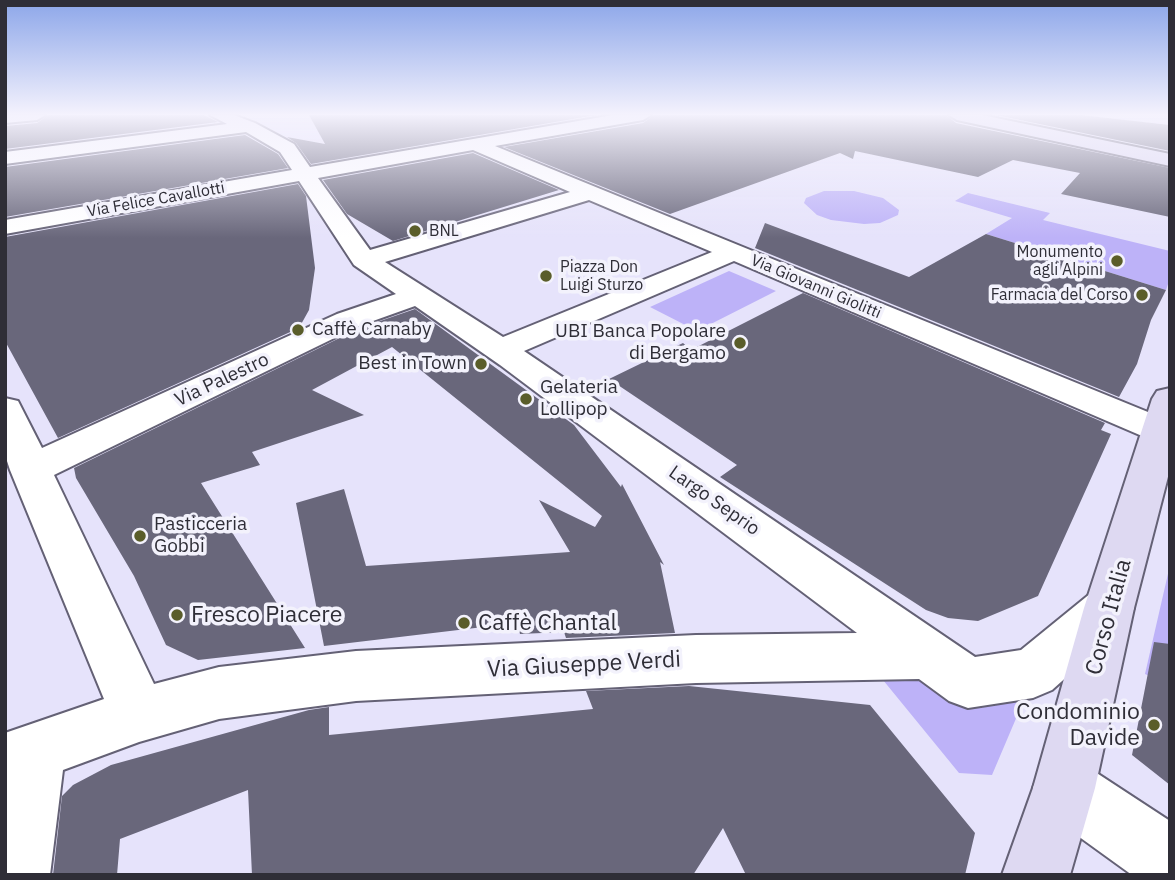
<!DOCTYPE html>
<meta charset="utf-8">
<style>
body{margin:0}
#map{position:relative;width:1175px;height:880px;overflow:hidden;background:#e6e3fb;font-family:"IBM Plex Sans",sans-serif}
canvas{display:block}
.frame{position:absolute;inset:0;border:7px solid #2f2e37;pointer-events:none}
</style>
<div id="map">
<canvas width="1175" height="880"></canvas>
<div class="frame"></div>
</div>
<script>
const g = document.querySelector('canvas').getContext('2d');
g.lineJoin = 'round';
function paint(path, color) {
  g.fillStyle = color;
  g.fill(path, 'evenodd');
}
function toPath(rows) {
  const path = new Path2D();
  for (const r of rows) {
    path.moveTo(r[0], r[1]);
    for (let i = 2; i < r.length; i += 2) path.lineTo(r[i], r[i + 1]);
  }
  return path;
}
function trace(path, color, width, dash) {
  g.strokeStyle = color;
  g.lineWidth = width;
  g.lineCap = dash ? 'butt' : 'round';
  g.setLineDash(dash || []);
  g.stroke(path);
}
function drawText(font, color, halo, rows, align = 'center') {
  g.font = font + ' "IBM Plex Sans",sans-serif';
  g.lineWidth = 7;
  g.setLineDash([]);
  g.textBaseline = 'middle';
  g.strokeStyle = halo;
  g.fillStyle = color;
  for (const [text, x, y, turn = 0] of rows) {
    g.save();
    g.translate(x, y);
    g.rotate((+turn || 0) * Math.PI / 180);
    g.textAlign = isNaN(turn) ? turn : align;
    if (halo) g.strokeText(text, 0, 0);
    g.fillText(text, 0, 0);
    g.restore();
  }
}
paint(toPath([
 [824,191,854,191,883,198,899,210,898,215,880,223,864,224,831,220,817,215,804,203,806,198],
 [968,193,1050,213,1043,220,1170,251,1170,278,1166,290,986,234,1012,218,955,201],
 [729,271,776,291,697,331,650,307],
 [1170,565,1170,685,1145,674],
 [948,675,1023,702,992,775,959,773,883,680]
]), '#bdb2f8');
paint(toPath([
 [48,115,204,115,218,122,5,149,5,126,37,123],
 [309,115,596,115,311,164,296,143,287,137,325,144],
 [654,115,946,115,956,123,1170,168,1170,217,1061,194,1080,173,1013,160,978,177,855,151,853,159,840,153,670,214,504,147,643,123],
 [996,115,1080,115,1170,125,1170,151],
 [245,135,278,154,288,168,5,217,5,167],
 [473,153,559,190,393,241,347,214,323,180],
 [298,184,306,196,315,268,309,310,299,328,58,438,5,341,5,237],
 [765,223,909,277,986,234,1166,290,1151,320,1137,364,1119,397,755,248],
 [803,293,1105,423,1101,430,1111,434,1038,596,978,621,948,618,926,610,720,477,737,465,609,379,683,343,691,350],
 [415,309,574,425,621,487,622,484,664,565,660,562,675,633,566,638,564,632,520,634,517,623,324,646,296,503,344,489,366,566,570,552,539,500,595,527,602,516,392,347,312,390,364,415,252,452,260,465,201,483,305,648,198,660,166,645,134,576,76,478,74,468,360,328],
 [1154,642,1170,644,1170,785,1132,755],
 [689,686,870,705,975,833,965,875,746,875,723,828,693,875,252,875,248,790,120,839,117,875,53,875,62,796,73,785,111,765,309,710,329,707,329,735,593,709,586,691]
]), '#69677b');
const street = toPath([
 [5,115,45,115,37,120,5,123,5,115],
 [210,115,234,115,255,123,294,144,310,167,613,115,651,115,643,120,495,146,1170,421,1170,448,734,261,524,351,975,657,1021,650,1091,593,1109,587,1127,593,1134,608,1127,623,1052,690,1033,698,968,708,949,701,919,679,696,683,356,701,219,719,139,742,63,770,50,875,5,875,5,733,104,699,10,470,5,455,5,398,18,401,42,448,337,314,396,294,354,265,299,181,5,234,5,220,292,170,280,152,246,132,5,164,5,152,227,124,210,115],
 [473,150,570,192,370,250,318,178,473,150],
 [589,200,712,252,503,337,385,262,589,200],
 [415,306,500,365,857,633,696,635,356,651,219,667,154,684,54,475,359,326,415,306],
 [1064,757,1086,766,1170,821,1170,875,1132,875,1042,810,1033,788,1042,766,1064,757]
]);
const secondary = toPath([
 [949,115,982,115,1170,154,1170,166,957,120,949,115],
 [1170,388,1170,469,1134,608,1095,788,1070,875,1002,875,1033,788,1084,608,1152,399,1157,391,1170,388]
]);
trace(street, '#646175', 4);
trace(secondary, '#646175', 4);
paint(street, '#fff');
paint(secondary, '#ded9f2');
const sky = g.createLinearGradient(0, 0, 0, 238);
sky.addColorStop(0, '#8ca6e9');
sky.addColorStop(0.48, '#f4f2fd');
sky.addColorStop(1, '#f4f2fd00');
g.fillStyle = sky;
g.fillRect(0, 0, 1175, 238);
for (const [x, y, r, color] of [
 [415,231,7,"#5a5d2a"],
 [1117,261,7,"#5a5d2a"],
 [546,276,7,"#5a5d2a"],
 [1142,295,7,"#5a5d2a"],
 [298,330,7,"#5a5d2a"],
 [740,343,7,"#5a5d2a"],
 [481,364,7,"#5a5d2a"],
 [526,399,7,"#5a5d2a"],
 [140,536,7,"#5a5d2a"],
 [177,615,7,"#5a5d2a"],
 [464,623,7,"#5a5d2a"],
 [1154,725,7,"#5a5d2a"]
]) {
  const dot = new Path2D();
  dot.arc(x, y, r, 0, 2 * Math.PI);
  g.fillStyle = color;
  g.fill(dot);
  trace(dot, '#f3f2fc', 2.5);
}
drawText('16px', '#2f2e37', '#f3f2fc', [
 ["Via Felice Cavallotti",156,200,-10],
 ["Via Giovanni Giolitti",816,287,23]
]);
drawText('16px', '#2f2e37', '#f3f2fc', [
 ["BNL",429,231],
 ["Monumento",1103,252,"right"],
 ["agli Alpini",1103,270,"right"],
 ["Piazza Don",560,267],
 ["Luigi Sturzo",560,285],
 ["Farmacia del Corso",1128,295,"right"]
], 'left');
drawText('19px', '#2f2e37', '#f3f2fc', [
 ["Caffè Carnaby",312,330],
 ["UBI Banca Popolare",726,332,"right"],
 ["di Bergamo",726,354,"right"],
 ["Best in Town",467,364,"right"],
 ["Gelateria",540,388],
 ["Lollipop",540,410],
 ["Pasticceria",154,525],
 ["Gobbi",154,547]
], 'left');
drawText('19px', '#2f2e37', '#f3f2fc', [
 ["Via Palestro",222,380,-25],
 ["Largo Seprio",714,501,35]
]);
drawText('23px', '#2f2e37', '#f3f2fc', [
 ["Fresco Piacere",191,615],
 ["Caffè Chantal",478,623],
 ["Condominio",1140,712,"right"],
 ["Davide",1140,738,"right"]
], 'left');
drawText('23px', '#2f2e37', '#f3f2fc', [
 ["Corso Italia",1109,617,-75],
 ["Via Giuseppe Verdi",584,665,-3]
]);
</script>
